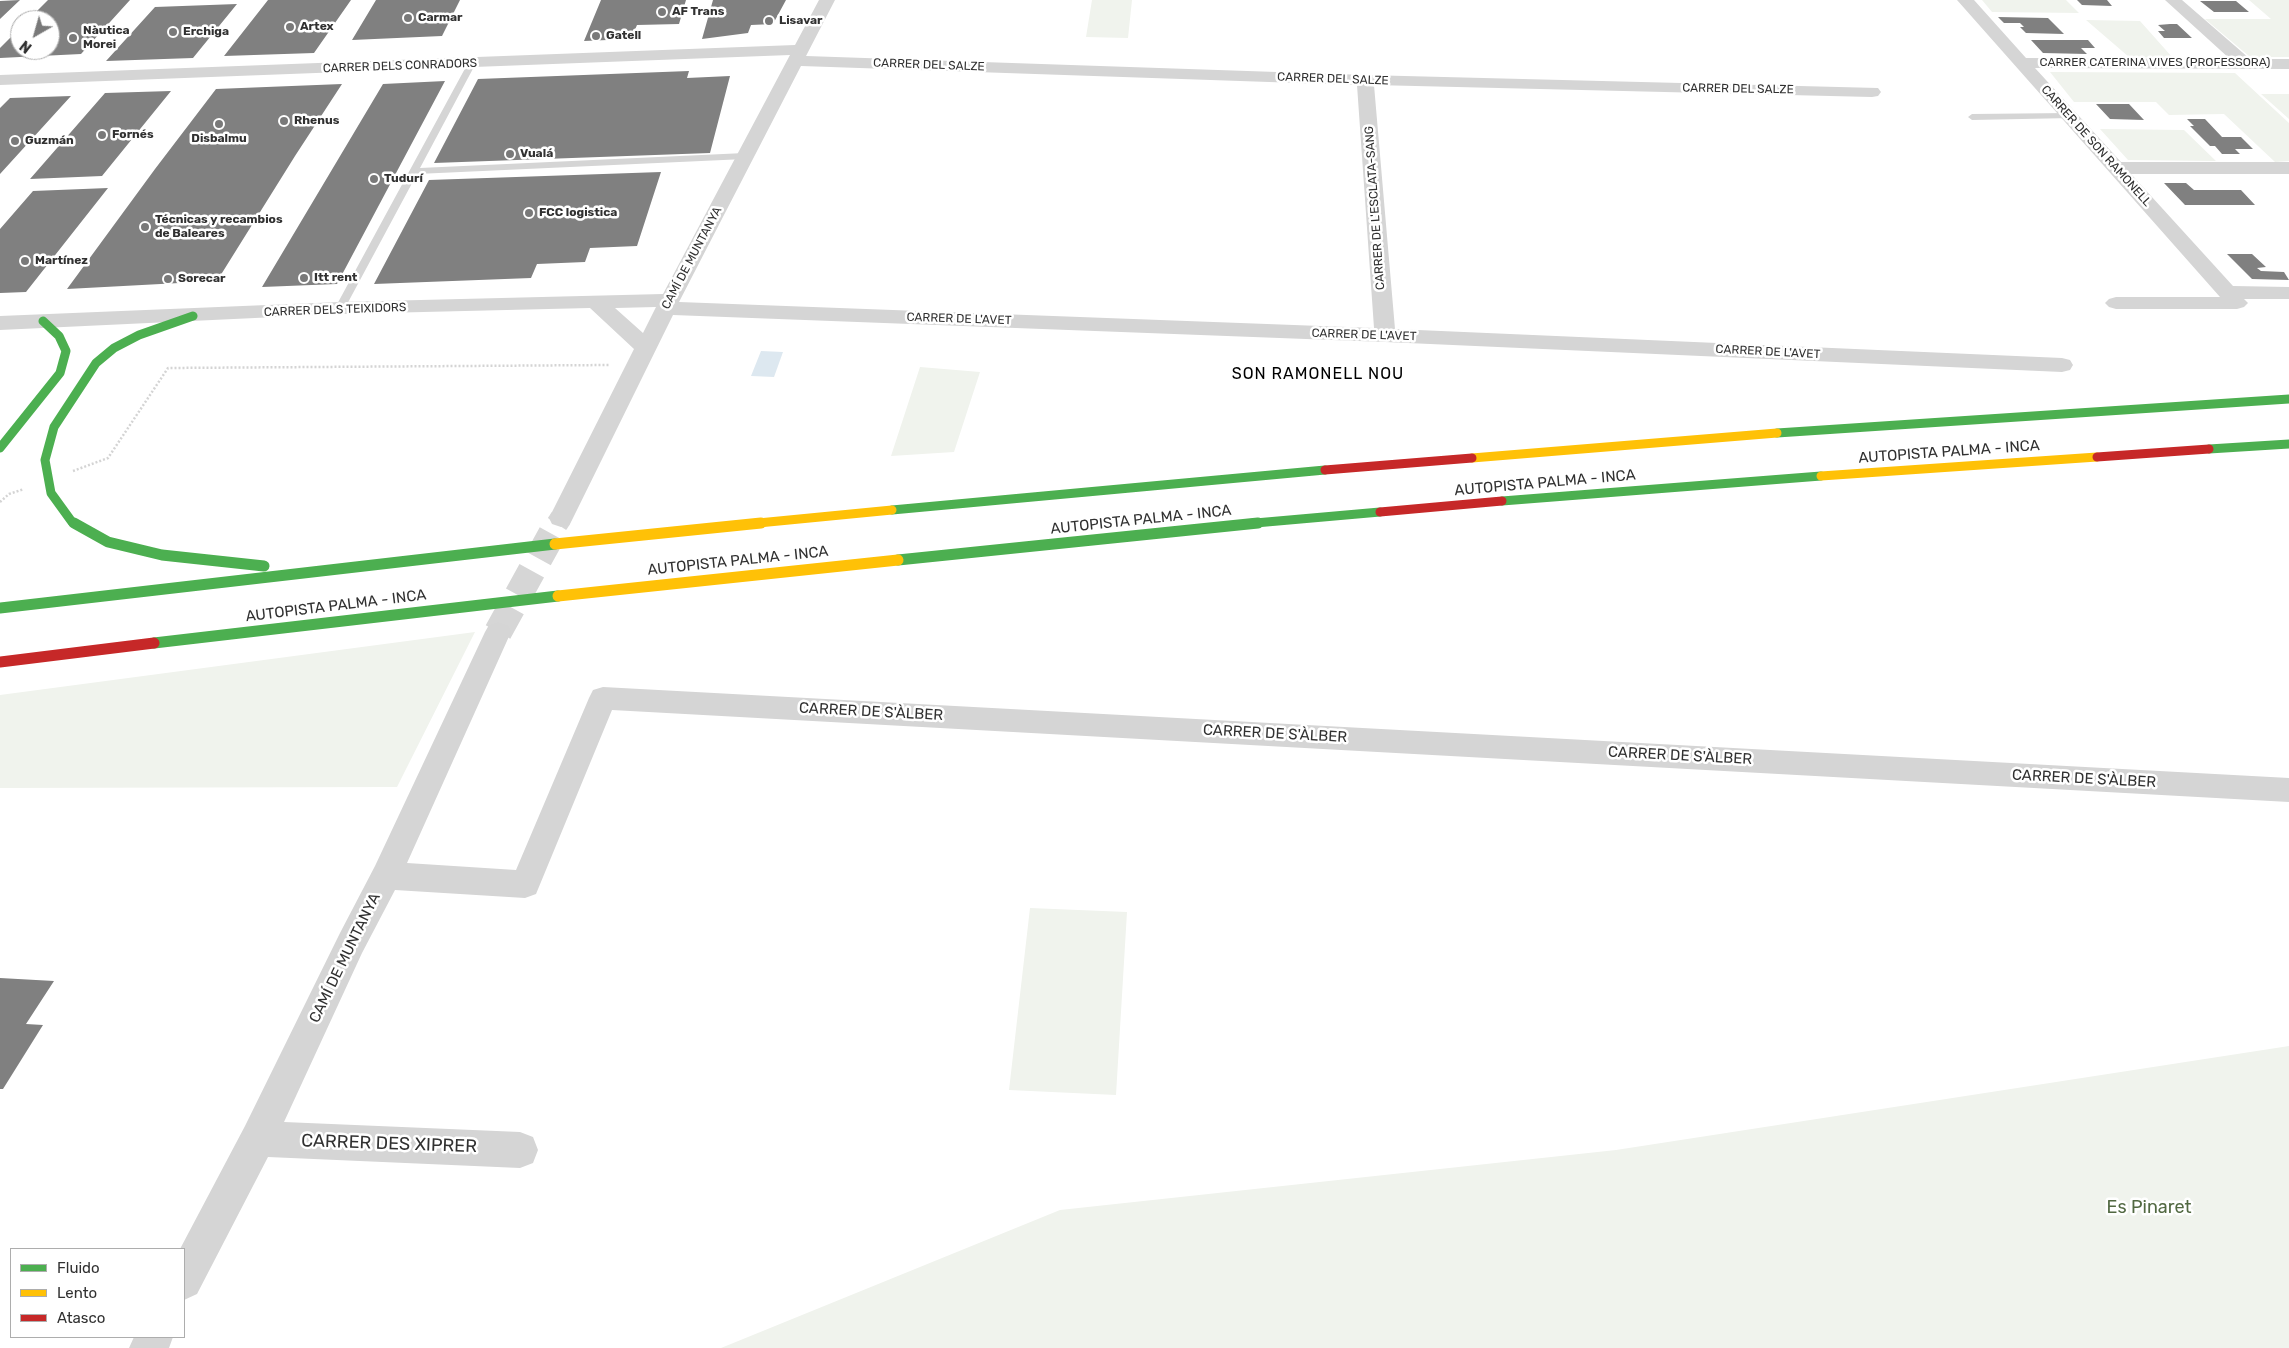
<!DOCTYPE html>
<meta charset="utf-8">
<style>
body{margin:0}
#map{position:relative;width:2289px;height:1348px;overflow:hidden;background:#fff;font-family:Rubik,sans-serif}
canvas{display:block}
.legend{position:absolute;left:10px;top:1248px;width:175px;height:90px;box-sizing:border-box;background:#fff;border:1px solid #adadad;margin:0;padding:6px 9px;list-style:none;font-size:15px;color:#313131}
.legend li{display:flex;align-items:center;gap:10px;height:25px}
.legend b{width:25px;border:1px solid #adadad}
.north{position:absolute;left:10px;top:10px;width:50px;height:50px;box-sizing:border-box;background:#fff;border:1px solid #adadad;border-radius:50%;rotate:218deg;font-size:14px;font-weight:700;line-height:20px;text-align:center;color:#313131}
.north::after{content:'';display:block;margin:auto;width:18px;height:22px;background:#797979;clip-path:polygon(50% 0,100% 100%,50% 72%,0 100%)}
</style>
<div id="map">
<canvas width="2289" height="1348"></canvas>
<ul class="legend">
<li><b style="height:6px;background:#4caf50"></b>Fluido</li>
<li><b style="height:6px;background:#ffc107"></b>Lento</li>
<li><b style="height:6px;background:#c62828"></b>Atasco</li>
</ul>
<div class="north">N</div>
</div>
<script>
const g = document.querySelector('canvas').getContext('2d');
g.lineJoin = 'round';
function paint(path, color) {
  g.fillStyle = color;
  g.fill(path, 'evenodd');
}
function toPath(rows) {
  const path = new Path2D();
  for (const r of rows) {
    path.moveTo(r[0], r[1]);
    for (let i = 2; i < r.length; i += 2) path.lineTo(r[i], r[i + 1]);
  }
  return path;
}
function trace(path, color, width, dash) {
  g.strokeStyle = color;
  g.lineWidth = width;
  g.lineCap = dash ? 'butt' : 'round';
  g.setLineDash(dash || []);
  g.stroke(path);
}
function drawText(font, color, halo, rows, align = 'center') {
  g.font = font + ' Rubik,sans-serif';
  g.lineWidth = 5;
  g.setLineDash([]);
  g.textBaseline = 'middle';
  g.strokeStyle = halo;
  g.fillStyle = color;
  for (const [text, x, y, turn = 0] of rows) {
    g.save();
    g.translate(x, y);
    g.rotate((+turn || 0) * Math.PI / 180);
    g.textAlign = isNaN(turn) ? turn : align;
    if (halo) g.strokeText(text, 0, 0);
    g.fillText(text, 0, 0);
    g.restore();
  }
}
paint(toPath([
 [1092,0,1132,0,1128,38,1086,37],
 [1982,0,2066,0,2079,13,1992,12],
 [2249,0,2289,0,2289,57,2250,57,2205,19,2271,19],
 [2086,20,2140,21,2173,58,2129,57],
 [2050,72,2235,73,2289,123,2289,161,2275,162,2224,114,2169,115,2156,102,2074,102],
 [2261,94,2289,94,2289,119],
 [2100,129,2184,130,2216,161,2128,160],
 [920,367,980,372,954,452,891,456],
 [475,632,397,787,0,788,0,695],
 [1030,908,1127,912,1116,1095,1009,1090],
 [2289,1046,2289,1348,721,1348,1060,1210,1616,1150]
]), '#f0f3ed');
paint(toPath([
 [761,351,783,352,774,377,751,376]
]), '#dde8f0');
paint(toPath([
 [20,0,0,19,0,1],
 [48,0,130,0,81,54,0,58,0,48,20,28,20,50,50,50,50,20,28,20],
 [268,0,351,0,314,53,224,56],
 [376,0,460,0,442,36,352,40],
 [601,0,686,0,679,24,637,25,631,39,584,41],
 [713,0,786,0,773,24,751,25,748,33,702,39],
 [2077,0,2107,0,2112,6,2082,5],
 [2200,1,2236,1,2249,12,2214,12],
 [237,4,193,58,106,61,155,7],
 [1998,17,2048,18,2064,34,2026,33,2020,27,2024,27,2020,23,2004,23],
 [2170,24,2177,24,2192,38,2164,38,2158,31,2165,31,2158,25],
 [2031,40,2088,40,2095,48,2081,48,2087,54,2043,53],
 [689,71,687,78,730,76,710,153,434,163,478,79],
 [445,81,337,284,262,287,383,84],
 [342,84,295,156,217,281,67,289,155,169,216,89],
 [171,91,102,176,30,179,105,93],
 [71,96,0,174,0,108,10,98],
 [2096,104,2129,104,2144,120,2110,119],
 [2187,119,2205,119,2222,137,2241,137,2253,149,2235,149,2240,154,2222,154,2215,146,2210,146,2190,126,2194,126],
 [661,172,637,246,590,248,585,262,537,264,531,278,374,284,429,180],
 [2164,183,2186,183,2194,190,2241,190,2255,205,2185,205],
 [108,188,26,292,0,293,0,229,33,191],
 [2227,254,2252,254,2266,267,2257,268,2261,271,2284,272,2289,280,2252,279],
 [0,978,54,981,26,1024,43,1025,3,1089,0,1089]
]), '#808080');
trace(toPath([
 [557,524,561,518]
]), '#d6d6d6', 22, [22, 11]);
trace(toPath([
 [498,632,558,523]
]), '#d6d6d6', 28, [28, 14]);
trace(toPath([
 [73,471,108,458,168,368,609,365],
 [0,502,9,494,24,489]
]), '#d4d4d4', 2.5, [2, 2]);
paint(toPath([
 [472,60,476,63,420,168,745,153,750,156,745,159,417,174,345,308,344,310,336,310,335,308,468,63,472,60],
 [2069,113,2073,116,2072,118,1972,120,1968,117,1972,114,2069,113]
]), '#d5d5d5');
paint(toPath([
 [819,0,835,0,806,56,1365,75,1878,88,1881,92,1878,96,1872,97,1374,85,1395,329,2062,358,2070,360,2073,365,2070,370,2062,372,1385,342,673,315,573,518,570,524,561,527,552,524,549,518,634,349,590,308,340,314,0,330,0,316,340,302,663,294,790,55,0,85,0,75,795,45,819,0],
 [801,66,1357,85,1374,328,679,302,801,66],
 [656,307,643,333,615,308,656,307],
 [1957,0,1974,0,2026,58,2230,59,2165,0,2182,0,2250,59,2289,59,2289,69,2035,68,2121,162,2289,162,2289,174,2131,174,2233,286,2289,287,2289,299,2244,299,2248,303,2244,307,2237,309,2116,309,2109,307,2105,303,2109,299,2116,297,2220,297,1957,0],
 [498,622,507,625,511,632,407,863,516,870,589,698,593,690,603,687,2289,778,2289,802,612,710,536,894,525,898,395,890,362,953,284,1122,520,1132,533,1137,538,1150,533,1163,520,1168,268,1157,197,1294,184,1300,184,1249,180,1249,245,1126,340,933,375,866,485,632,489,625,498,622],
 [134,1337,173,1337,169,1348,129,1348,134,1337]
]), '#d5d5d5');
trace(toPath([
 [1777,433,2289,399],
 [0,448,60,373,66,351,59,336,43,321],
 [2209,449,2289,444],
 [1502,501,1821,476],
 [892,510,1325,470],
 [76,524,72,522,51,493,45,460,54,427,96,363,114,348,139,335,193,316],
 [1244,524,1380,512]
]), '#4caf50', 9);
trace(toPath([
 [74,523,108,542,162,555,264,566],
 [898,560,1258,523],
 [0,608,555,544],
 [154,643,558,596]
]), '#4caf50', 11);
trace(toPath([
 [1472,458,1777,433],
 [1821,476,2097,457],
 [748,524,892,510]
]), '#ffc107', 9);
trace(toPath([
 [555,544,761,523],
 [558,596,898,560]
]), '#ffc107', 11);
trace(toPath([
 [2097,457,2209,449],
 [1325,470,1472,458],
 [1380,512,1502,501]
]), '#c62828', 9);
trace(toPath([
 [0,662,154,643]
]), '#c62828', 11);
for (const [x, y, r, color] of [
 [662,12,5,"#797979"],
 [408,18,5,"#797979"],
 [769,21,5,"#797979"],
 [290,27,5,"#797979"],
 [173,32,5,"#797979"],
 [596,36,5,"#797979"],
 [73,38,5,"#797979"],
 [284,121,5,"#797979"],
 [219,124,5,"#797979"],
 [102,135,5,"#797979"],
 [15,141,5,"#797979"],
 [510,154,5,"#797979"],
 [374,179,5,"#797979"],
 [529,213,5,"#797979"],
 [145,227,5,"#797979"],
 [25,261,5,"#797979"],
 [304,278,5,"#797979"],
 [168,279,5,"#797979"]
]) {
  const dot = new Path2D();
  dot.arc(x, y, r, 0, 2 * Math.PI);
  g.fillStyle = color;
  g.fill(dot);
  trace(dot, '#fff', 2);
}
drawText('bold 12px', '#313131', '#fff', [
 ["AF Trans",672,12],
 ["Carmar",418,18],
 ["Lisavar",779,21],
 ["Artex",300,27],
 ["Nàutica",83,31],
 ["Morei",83,45],
 ["Erchiga",183,32],
 ["Gatell",606,36],
 ["Rhenus",294,121],
 ["Fornés",112,135],
 ["Disbalmu",219,139,"center"],
 ["Guzmán",25,141],
 ["Vualá",520,154],
 ["Tudurí",384,179],
 ["FCC logistica",539,213],
 ["Técnicas y recambios",155,220],
 ["de Baleares",155,234],
 ["Martínez",35,261],
 ["Itt rent",314,278],
 ["Sorecar",178,279]
], 'left');
drawText('12px', '#313131', '#fff', [
 ["CARRER CATERINA VIVES (PROFESSORA)",2155,63],
 ["CARRER DEL SALZE",929,65,2],
 ["CARRER DELS CONRADORS",400,66,-2],
 ["CARRER DEL SALZE",1333,79,2],
 ["CARRER DEL SALZE",1738,89,1],
 ["CARRER DE SON RAMONELL",2096,146,48],
 ["CARRER DE L'ESCLATA-SANG",1375,208,-94],
 ["CAMÍ DE MUNTANYA",692,258,-62],
 ["CARRER DELS TEIXIDORS",335,310,-2],
 ["CARRER DE L'AVET",959,319,2],
 ["CARRER DE L'AVET",1364,335,2],
 ["CARRER DE L'AVET",1768,352,3]
]);
drawText('15px', '#313131', '#fff', [
 ["AUTOPISTA PALMA - INCA",1949,452,-4],
 ["AUTOPISTA PALMA - INCA",1545,483,-5],
 ["AUTOPISTA PALMA - INCA",1141,520,-6],
 ["AUTOPISTA PALMA - INCA",738,561,-6],
 ["AUTOPISTA PALMA - INCA",336,606,-7],
 ["CARRER DE S'ÀLBER",871,712,3],
 ["CARRER DE S'ÀLBER",1275,734,3],
 ["CARRER DE S'ÀLBER",1680,756,3],
 ["CARRER DE S'ÀLBER",2084,779,3],
 ["CAMÍ DE MUNTANYA",345,958,-64]
]);
g.letterSpacing = '1px';
drawText('16px', '#000', '#fff', [
 ["SON RAMONELL NOU",1318,374]
]);
g.letterSpacing = '0px';
drawText('18px', '#313131', '#fff', [
 ["CARRER DES XIPRER",389,1144,2]
]);
drawText('18px', '#526942', '#fff', [
 ["Es Pinaret",2149,1208]
]);
</script>
